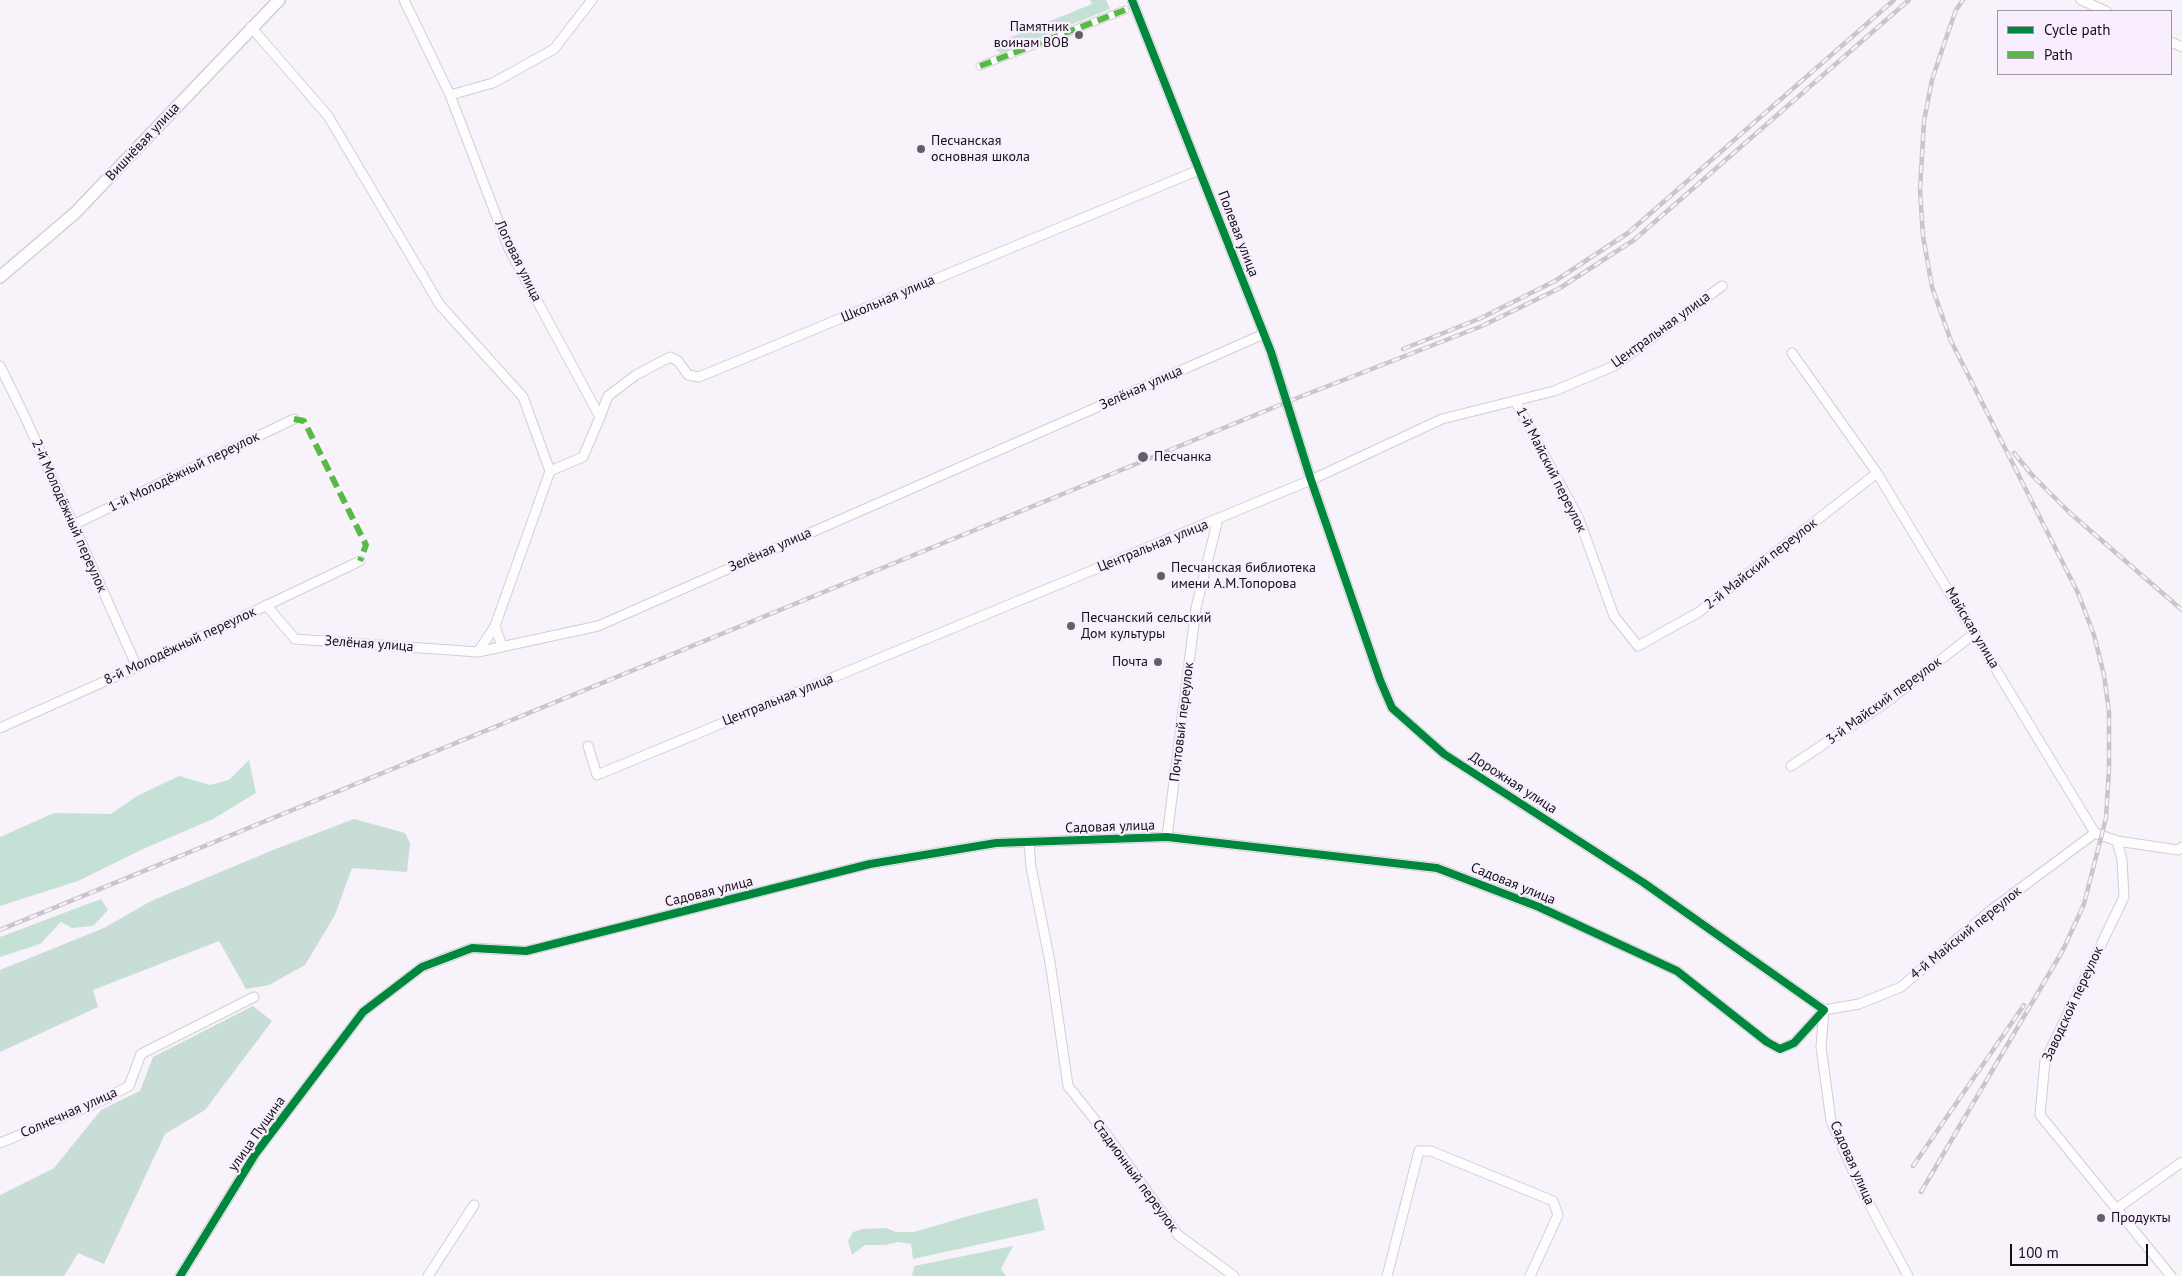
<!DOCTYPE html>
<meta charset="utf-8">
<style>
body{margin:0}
#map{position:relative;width:2182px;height:1276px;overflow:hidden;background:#f8f2fa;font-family:"PT Sans",sans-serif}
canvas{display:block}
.legend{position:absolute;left:1997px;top:10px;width:175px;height:65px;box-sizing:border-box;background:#f9eefe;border:1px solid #9e95a2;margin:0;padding:6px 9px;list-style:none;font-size:15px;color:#151017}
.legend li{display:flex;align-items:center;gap:10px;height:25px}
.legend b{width:25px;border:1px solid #9e95a2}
.scale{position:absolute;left:2010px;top:1244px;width:138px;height:22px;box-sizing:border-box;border:2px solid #151017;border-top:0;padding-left:6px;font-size:15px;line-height:18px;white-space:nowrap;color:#151017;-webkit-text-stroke:4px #f9eefe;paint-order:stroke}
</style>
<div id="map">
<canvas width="2182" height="1276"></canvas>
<ul class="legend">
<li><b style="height:6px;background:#00873e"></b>Cycle path</li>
<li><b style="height:6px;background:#58b947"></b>Path</li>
</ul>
<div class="scale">100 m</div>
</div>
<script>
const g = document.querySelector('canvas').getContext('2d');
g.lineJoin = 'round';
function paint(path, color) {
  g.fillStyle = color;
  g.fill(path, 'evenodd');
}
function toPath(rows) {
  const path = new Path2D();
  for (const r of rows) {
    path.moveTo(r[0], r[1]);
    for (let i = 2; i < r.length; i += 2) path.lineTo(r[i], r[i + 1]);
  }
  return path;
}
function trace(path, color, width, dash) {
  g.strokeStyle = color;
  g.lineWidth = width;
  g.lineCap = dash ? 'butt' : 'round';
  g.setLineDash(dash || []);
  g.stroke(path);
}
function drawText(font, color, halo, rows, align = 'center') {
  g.font = font + ' "PT Sans",sans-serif';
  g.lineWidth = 4.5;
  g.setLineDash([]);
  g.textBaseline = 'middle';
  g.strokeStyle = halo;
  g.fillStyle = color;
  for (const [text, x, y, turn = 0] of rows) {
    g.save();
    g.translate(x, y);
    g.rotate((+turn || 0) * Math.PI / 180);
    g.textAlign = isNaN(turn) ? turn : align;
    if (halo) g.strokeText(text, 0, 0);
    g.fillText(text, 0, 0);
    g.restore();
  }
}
paint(toPath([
 [354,819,405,833,410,843,407,872,352,868,335,915,305,965,269,985,246,989,219,941,93,990,98,1007,0,1052,0,970,104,928,151,901,278,848],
 [253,1006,272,1021,205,1110,165,1134,104,1264,78,1253,64,1276,0,1276,0,1195,54,1168,101,1110,140,1091,153,1057]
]), '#c7ddd5');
paint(toPath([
 [1090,0,1106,0,1110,9,1001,53,996,50,999,42,1092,4],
 [249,760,256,793,213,819,143,849,78,881,0,906,0,837,54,813,111,814,137,796,179,776,210,785,229,780],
 [101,899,108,910,93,926,72,928,61,922,40,944,0,957,0,937],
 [1037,1198,1045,1230,913,1259,911,1244,898,1242,885,1245,865,1245,852,1255,848,1241,853,1232,862,1229,886,1228,896,1232,914,1232,972,1215],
 [1013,1246,1001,1269,1006,1276,912,1276,914,1266]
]), '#c5e1d6');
const pedestrian = toPath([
 [980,66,1125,10]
]);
const minor = toPath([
 [404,0,450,95,509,249,600,417,583,457,550,471],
 [1132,0,1271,352,1311,480,1380,680,1392,708,1444,754,1644,883,1824,1010],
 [2081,0,2106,11],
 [251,27,328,116,440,305,523,397,550,471,495,626,478,652],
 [2171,42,2182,47],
 [450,95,493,83,554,49,592,0],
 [1792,353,1877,473,2095,833,2117,841,2178,850,2182,847],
 [0,366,26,419,137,667],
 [1515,401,1579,519,1614,616,1638,646,1699,612,1877,473],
 [600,417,608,396,636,375,670,357,678,361,688,375,699,377,1199,170],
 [73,525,294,419],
 [266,605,295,639,478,652,598,626,1264,334],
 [495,626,502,646],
 [0,728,137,667,360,561],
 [588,746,597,775,1311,480,1442,419,1554,391,1614,366,1722,286],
 [1791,766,1884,704,1975,633],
 [1167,837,1196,608,1218,519],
 [2117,841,2122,860,2124,897,2045,1061,2040,1115,2171,1276],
 [1029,843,1031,867,1050,962,1068,1086,1107,1135,1178,1235,1234,1276],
 [1824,1010,1859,1004,1901,987,1990,911,2095,833],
 [1824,1010,1821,1047,1831,1121,1860,1187,1908,1276],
 [0,1143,101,1101,129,1086,141,1054,254,997],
 [2116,1209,2182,1162],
 [180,1276,256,1153,363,1012,422,967,472,948,526,951,870,864,996,843,1167,837,1437,868,1539,907,1677,971,1767,1042,1780,1049,1794,1043,1824,1010],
 [428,1276,474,1205],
 [1387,1276,1419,1151,1431,1151,1553,1201,1558,1215,1530,1276]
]);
const tertiary = toPath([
 [0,277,75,213,279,0]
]);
trace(pedestrian, '#d3ced5', 9);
trace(minor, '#d3ced5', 11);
trace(tertiary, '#d3ced5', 14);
trace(pedestrian, '#fefdfe', 7);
trace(minor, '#fefdfe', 9);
trace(tertiary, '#fefdfe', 11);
const rail = toPath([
 [1403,349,1481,318,1555,281,1628,233,1894,0],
 [2014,453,2033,476,2070,513,2182,610],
 [0,930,1287,402,1482,326,1560,288,1634,240,1909,0],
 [1913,1166,2024,1005],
 [1921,1192,2063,950,2084,904,2106,818,2109,768,2109,712,2104,675,2094,635,2078,593,1951,341,1932,287,1923,236,1920,190,1924,121,1932,80,1945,41,1956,10,1963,0]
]);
trace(rail, '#c8c6c9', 4.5);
trace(rail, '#f9eefe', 2.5, [8]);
trace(toPath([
 [980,66,1125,10],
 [294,419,304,421,366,545,360,561]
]), '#58b947', 6, [12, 6]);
trace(toPath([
 [180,1276,256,1153,363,1012,422,967,472,948,526,951,870,864,996,843,1167,837,1437,868,1539,907,1677,971,1767,1042,1780,1049,1794,1043,1824,1010,1644,883,1444,754,1392,708,1380,680,1311,480,1271,352,1132,0]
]), '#00873e', 8);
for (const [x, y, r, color] of [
 [1079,35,5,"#645f66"],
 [921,149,5,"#645f66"],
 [1143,457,6,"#645f66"],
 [1161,576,5,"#645f66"],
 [1071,626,5,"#645f66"],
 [1158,662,5,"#645f66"],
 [2101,1218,5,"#645f66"]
]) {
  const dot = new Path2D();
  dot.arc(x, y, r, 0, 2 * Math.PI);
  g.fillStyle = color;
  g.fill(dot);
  trace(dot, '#f9eefe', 2);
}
drawText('14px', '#151017', '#f9eefe', [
 ["Памятник",1069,27,"right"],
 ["воинам ВОВ",1069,43,"right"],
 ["Песчанская",931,141],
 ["основная школа",931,157],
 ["Песчанка",1154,457],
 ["Песчанская библиотека",1171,568],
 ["имени А.М.Топорова",1171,584],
 ["Песчанский сельский",1081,618],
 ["Дом культуры",1081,634],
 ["Почта",1148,662,"right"],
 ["Продукты",2111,1218]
], 'left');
drawText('14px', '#151017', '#f9eefe', [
 ["Вишнёвая улица",143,142,-47],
 ["Полевая улица",1238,234,69],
 ["Логовая улица",518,261,64],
 ["Школьная улица",888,299,-23],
 ["Центральная улица",1661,330,-36],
 ["Зелёная улица",1141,388,-24],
 ["1-й Майский переулок",1551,470,63],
 ["1-й Молодёжный переулок",184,472,-26],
 ["2-й Молодёжный переулок",69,516,66],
 ["Центральная улица",1153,546,-22],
 ["Зелёная улица",770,550,-24],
 ["2-й Майский переулок",1761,564,-38],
 ["Майская улица",1972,628,59],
 ["Зелёная улица",369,644,4],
 ["8-й Молодёжный переулок",180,646,-25],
 ["Центральная улица",778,700,-22],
 ["3-й Майский переулок",1884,701,-36],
 ["Почтовый переулок",1182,722,-83],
 ["Дорожная улица",1513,783,33],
 ["Садовая улица",1110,827,-2],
 ["Садовая улица",1513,884,22],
 ["Садовая улица",709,892,-14],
 ["4-й Майский переулок",1966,933,-39],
 ["Заводской переулок",2073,1004,-65],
 ["Солнечная улица",69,1113,-24],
 ["улица Пущина",257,1134,-55],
 ["Садовая улица",1852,1163,66],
 ["Стадионный переулок",1135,1176,54]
]);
</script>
